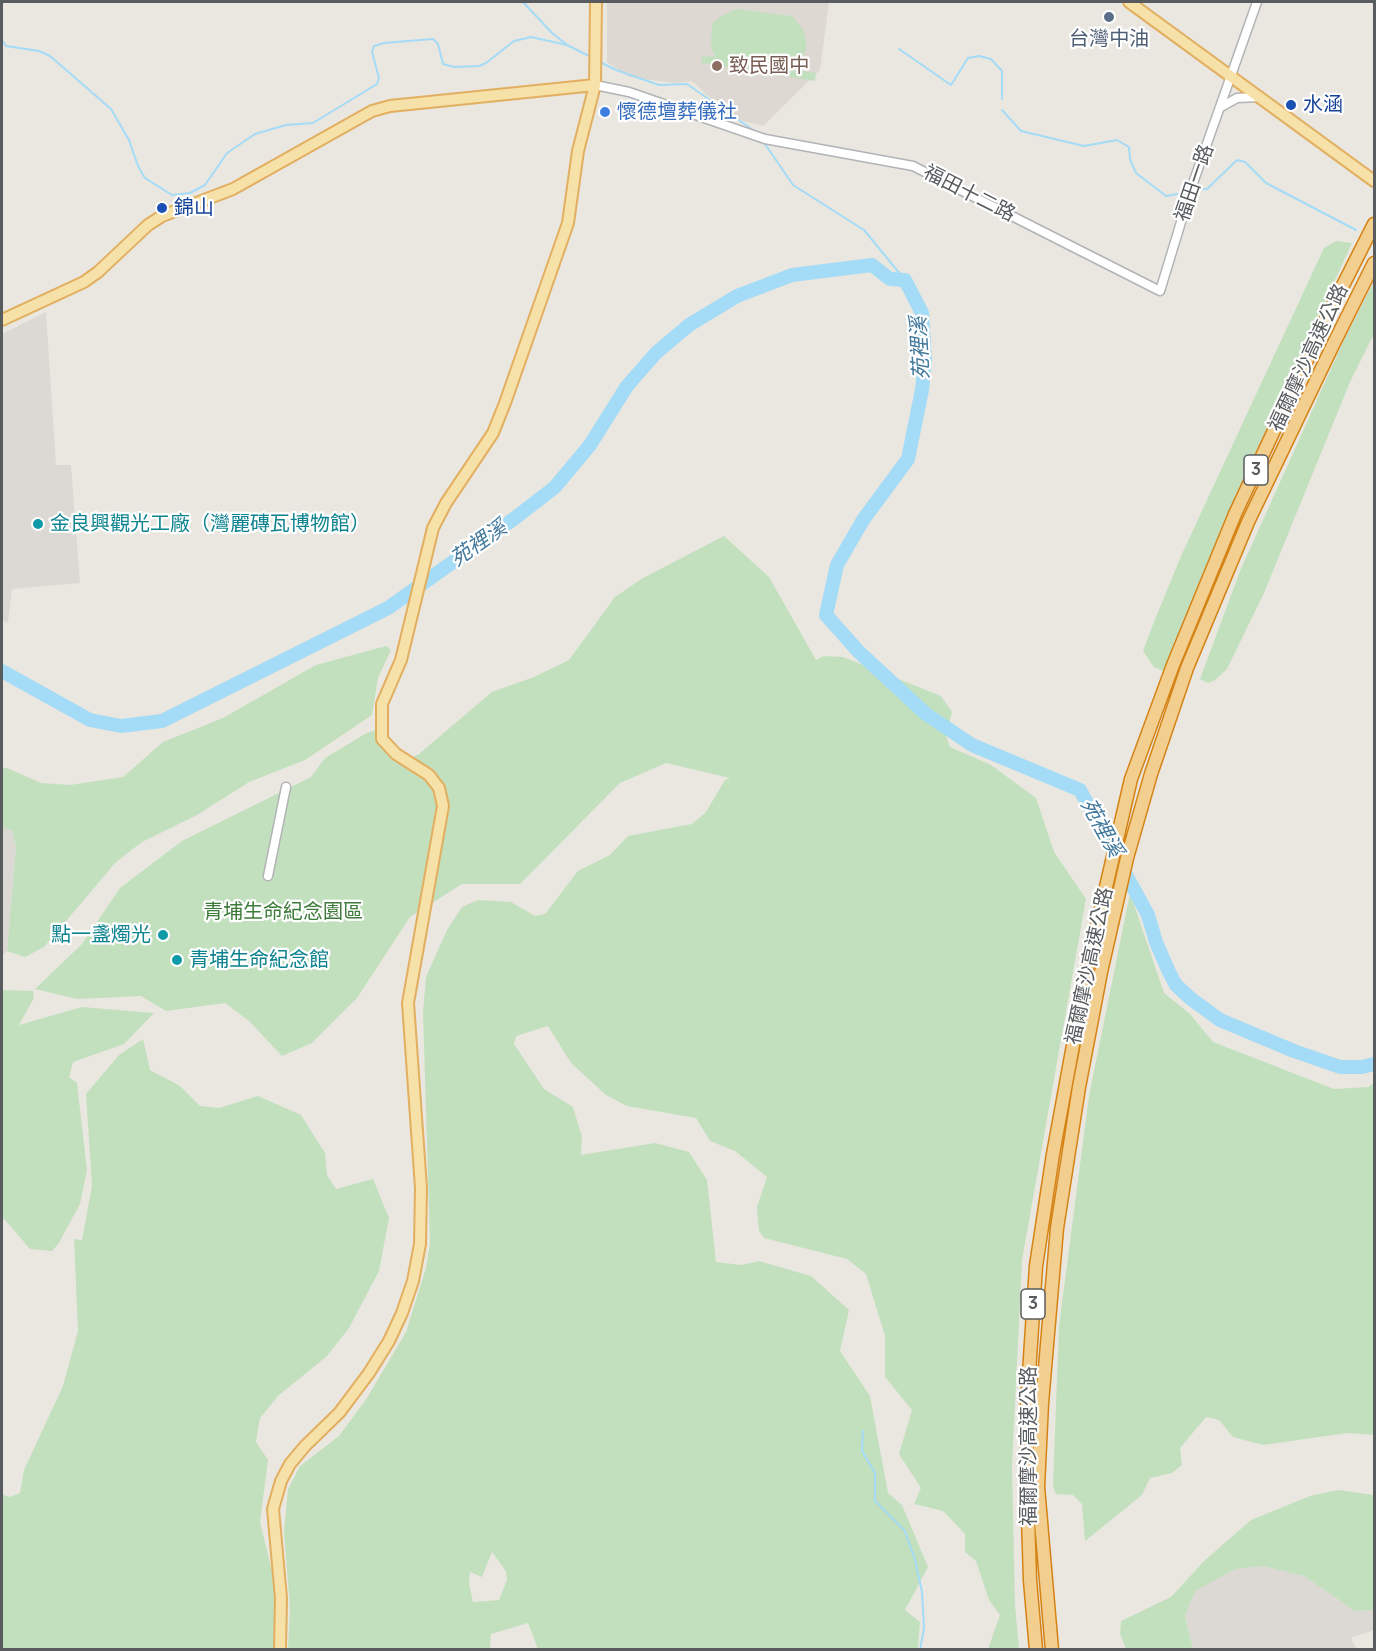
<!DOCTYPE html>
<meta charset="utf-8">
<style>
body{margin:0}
#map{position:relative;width:1376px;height:1651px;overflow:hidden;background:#eae7e0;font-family:Manrope,sans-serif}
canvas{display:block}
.frame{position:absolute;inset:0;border:3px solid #595c5f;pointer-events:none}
</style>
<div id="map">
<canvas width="1376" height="1651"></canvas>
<div class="frame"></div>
</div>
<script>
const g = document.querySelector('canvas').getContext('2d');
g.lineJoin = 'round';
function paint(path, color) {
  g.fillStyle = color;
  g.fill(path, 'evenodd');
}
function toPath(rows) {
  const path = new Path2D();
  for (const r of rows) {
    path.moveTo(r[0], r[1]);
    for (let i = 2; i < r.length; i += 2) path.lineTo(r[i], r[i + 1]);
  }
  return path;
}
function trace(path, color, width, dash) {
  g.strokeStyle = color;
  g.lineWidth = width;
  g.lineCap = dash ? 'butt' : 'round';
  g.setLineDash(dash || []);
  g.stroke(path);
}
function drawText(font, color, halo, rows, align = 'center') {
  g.font = font + ' Manrope,"Noto Sans TC",sans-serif';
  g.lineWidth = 4.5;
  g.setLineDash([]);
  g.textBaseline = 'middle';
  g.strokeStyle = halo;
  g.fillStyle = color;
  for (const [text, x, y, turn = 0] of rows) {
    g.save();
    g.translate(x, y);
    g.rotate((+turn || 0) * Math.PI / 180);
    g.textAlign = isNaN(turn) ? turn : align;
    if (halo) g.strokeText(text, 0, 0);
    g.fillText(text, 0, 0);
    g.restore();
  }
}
paint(toPath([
 [46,312,56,465,71,465,80,583,12,589,8,623,2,620,2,334],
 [2,828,12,829,16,847,7,951,2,957],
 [1263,1566,1304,1576,1355,1611,1371,1610,1374,1613,1374,1630,1351,1638,1356,1649,1193,1649,1185,1616,1195,1590,1235,1569]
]), '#dcd9d4');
paint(toPath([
 [607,2,829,2,820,70,763,126,732,118,692,81,676,83,629,77,607,62]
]), '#ddd8d1');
paint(toPath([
 [736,9,792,16,803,29,806,40,806,50,795,70,816,73,815,81,702,63,702,56,716,57,711,49,712,24,720,17],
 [1336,241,1352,243,1230,508,1165,672,1154,667,1143,651,1152,627,1181,556,1324,248],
 [1374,281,1374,334,1350,382,1264,593,1227,669,1215,680,1208,683,1200,679,1240,571,1344,340],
 [724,536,769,577,816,660,824,656,843,657,941,696,952,712,946,736,950,747,991,765,1036,798,1054,852,1086,899,1022,1260,1012,1466,1015,1605,1019,1649,988,1649,1000,1615,989,1600,976,1561,965,1552,965,1534,943,1511,914,1504,921,1488,899,1454,912,1410,885,1377,885,1336,866,1274,847,1259,764,1238,759,1231,757,1207,767,1177,735,1151,710,1141,696,1118,627,1106,606,1095,571,1063,548,1026,516,1036,514,1044,544,1089,573,1107,582,1137,581,1155,655,1143,689,1152,707,1180,716,1262,741,1265,759,1261,811,1276,849,1310,840,1351,870,1396,888,1493,902,1505,928,1567,905,1610,920,1622,918,1649,538,1649,528,1623,491,1634,490,1649,288,1649,290,1608,284,1532,288,1489,300,1466,339,1436,367,1398,406,1332,426,1268,430,1243,423,1012,426,977,447,930,462,907,478,900,511,902,535,916,545,914,578,871,610,855,628,836,692,824,706,812,725,780,730,778,666,763,620,783,520,884,462,884,410,917,357,998,312,1043,282,1056,249,1021,225,1003,166,1011,141,996,77,999,35,989,82,944,120,888,182,841,311,777,325,758,365,734,376,730,383,748,401,763,419,754,492,692,534,677,569,660,615,597,643,578],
 [492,1552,506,1571,507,1580,499,1600,473,1602,469,1584,470,1572,482,1577],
 [386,646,391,650,378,678,372,715,305,760,249,782,197,815,142,842,116,862,44,947,25,957,7,951,16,847,12,830,2,828,2,768,7,768,41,783,70,785,123,777,163,742,223,718,316,665],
 [1130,893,1164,993,1190,1014,1213,1042,1334,1089,1368,1087,1374,1083,1374,1435,1347,1433,1263,1445,1233,1437,1219,1420,1206,1417,1180,1448,1182,1465,1172,1473,1150,1478,1142,1495,1085,1541,1082,1504,1073,1495,1056,1494,1053,1486,1059,1326,1089,1096],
 [2,990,33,991,34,998,19,1025,82,1007,154,1013,124,1044,73,1062,69,1077,77,1083,87,1170,80,1204,59,1243,52,1251,30,1249,5,1220,2,1219],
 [143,1039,150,1070,180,1086,200,1106,219,1108,258,1096,301,1115,325,1153,327,1175,336,1189,373,1179,389,1218,379,1271,349,1328,327,1356,278,1396,260,1418,256,1442,268,1460,260,1522,278,1596,275,1649,2,1649,2,1494,9,1497,20,1493,24,1470,63,1386,78,1331,74,1239,82,1240,92,1186,86,1094,119,1055],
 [1338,1490,1374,1495,1374,1613,1371,1610,1355,1611,1304,1576,1263,1566,1235,1569,1195,1591,1185,1616,1193,1649,1126,1649,1120,1634,1121,1621,1171,1597,1204,1561,1251,1520,1310,1496]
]), '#c2e0be');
trace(toPath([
 [523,2,552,33,566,44],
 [2,40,6,46,39,51,50,56,111,109,129,140,138,166,145,178,172,195,190,193,205,185,227,153,255,134,286,125,313,123,377,84,379,78,372,52,374,46,384,43,433,39,438,44,443,64,454,67,479,66,486,63,514,41,531,37,567,45,591,57],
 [899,49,951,85,968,58,979,56,991,59,1002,71,1002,99],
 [598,61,616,70,659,85,687,84,756,132],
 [1002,110,1021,131,1084,146,1117,140,1129,147,1130,159,1136,173,1166,196,1183,193],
 [763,141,793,185,864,230,905,280],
 [1197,190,1207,189,1237,160,1245,162,1266,183,1356,230],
 [863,1431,862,1451,875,1473,875,1501,905,1531,915,1560,922,1592,924,1628,920,1650]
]), '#a4dbf6', 2);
trace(toPath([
 [2,671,90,720,121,726,162,721,388,608,515,518,555,487,590,445,627,386,656,353,689,325,737,296,792,275,872,265,890,279,905,280,922,313,925,361,922,390,908,459,863,520,837,565,826,615,858,651,926,714,972,745,1080,790,1148,915,1156,942,1169,972,1176,985,1190,998,1220,1020,1294,1051,1340,1067,1362,1067,1374,1064]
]), '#a4dbf6', 14);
const minor = toPath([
 [595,85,629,92,765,139,913,166,1160,291,1192,186,1257,2],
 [1221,107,1237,98,1259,97],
 [268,876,286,787]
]);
const major = toPath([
 [1129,2,1374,181],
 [2,320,84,282,98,272,148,225,162,216,233,189,372,111,390,106,595,85],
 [280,1650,281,1598,273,1509,281,1481,290,1464,305,1446,339,1413,369,1373,389,1341,402,1313,413,1281,420,1244,421,1188,408,1003,443,806,439,788,429,775,396,754,382,739,382,704,401,660,433,528,446,503,493,433,505,403,568,223,578,151,595,85,596,2]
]);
const highway = toPath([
 [1036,1650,1030,1580,1027,1486,1027,1404,1036,1266,1053,1154,1087,969,1131,779,1173,665,1235,514,1327,317,1374,224],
 [1052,1650,1038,1487,1042,1403,1057,1228,1079,1087,1101,972,1127,858,1151,774,1187,668,1248,522,1333,345,1374,263]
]);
trace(minor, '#b1b3b7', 11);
trace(major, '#e2af61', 14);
trace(highway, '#d58315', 15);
trace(minor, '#fff', 8);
trace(major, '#f6e1a9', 10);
trace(highway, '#f2ce8f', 12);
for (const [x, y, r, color] of [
 [1109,17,6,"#5c6f8a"],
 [717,66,6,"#8d6e63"],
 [1291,105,6,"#1a4fb4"],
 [605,112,6,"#3f7fe0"],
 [162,208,6,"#1a4fb4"],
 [38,524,6,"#0f9aa8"],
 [163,935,6,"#0f9aa8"],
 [177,960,6,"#0f9aa8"]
]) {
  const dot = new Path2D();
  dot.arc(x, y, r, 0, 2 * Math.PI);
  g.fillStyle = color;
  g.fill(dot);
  trace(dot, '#fff', 2);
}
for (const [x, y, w] of [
 [1256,470,24],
 [1033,1304,24]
]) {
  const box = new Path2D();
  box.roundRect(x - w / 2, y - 15, w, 30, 4.5);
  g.fillStyle = '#fff';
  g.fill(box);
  trace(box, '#595c5f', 1.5);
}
drawText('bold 18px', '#595c5f', null, [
 ["3",1256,470],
 ["3",1033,1304]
]);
drawText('20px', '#4e5e75', '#fff', [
 ["台灣中油",1109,39]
]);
drawText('20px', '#785e54', '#fff', [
 ["致民國中",729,66]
], 'left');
drawText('20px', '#164399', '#fff', [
 ["水涵",1303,105],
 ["錦山",174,208]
], 'left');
drawText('20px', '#366cbe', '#fff', [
 ["懷德壇葬儀社",617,112]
], 'left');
drawText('20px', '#595c5f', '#fff', [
 ["福田一路",1195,183,-71],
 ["福田十二路",969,194,27],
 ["福爾摩沙高速公路",1309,358,-65],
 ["福爾摩沙高速公路",1090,966,-78],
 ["福爾摩沙高速公路",1029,1446,-90]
]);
drawText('20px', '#0d838f', '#fff', [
 ["金良興觀光工廠（灣麗磚瓦博物館）",50,524],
 ["點一盞燭光",151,935,"right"],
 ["青埔生命紀念館",189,960]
], 'left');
drawText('20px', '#3f7c3b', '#fff', [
 ["青埔生命紀念園區",283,912]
]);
drawText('italic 21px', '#42799c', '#fff', [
 ["苑裡溪",921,348,-93],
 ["苑裡溪",479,544,-35],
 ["苑裡溪",1101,828,61]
]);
</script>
